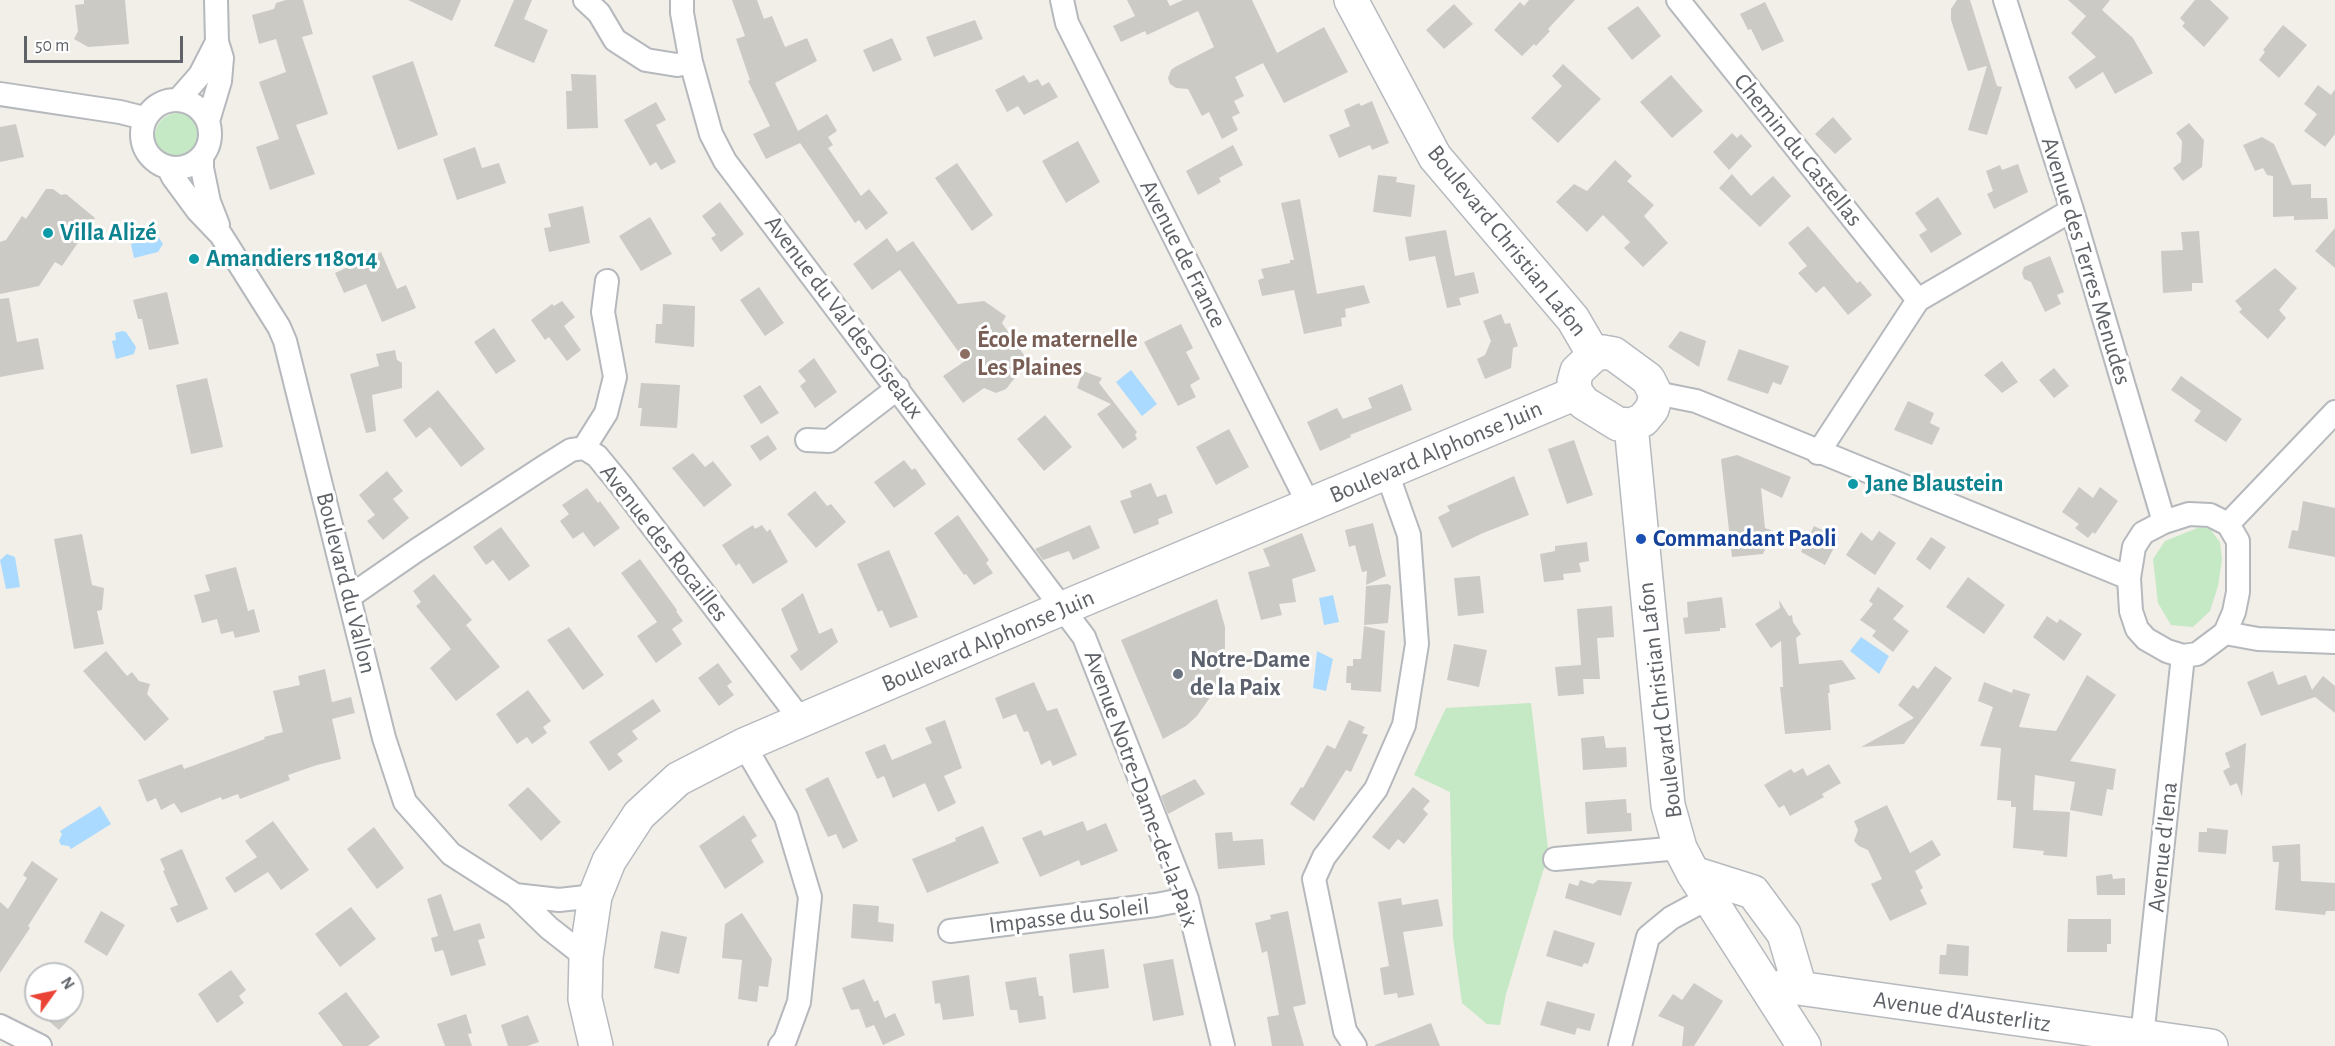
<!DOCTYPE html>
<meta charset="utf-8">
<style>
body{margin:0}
#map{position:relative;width:2335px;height:1046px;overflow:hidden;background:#f1efe8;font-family:"Alegreya Sans",sans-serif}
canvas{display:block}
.north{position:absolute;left:24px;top:962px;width:60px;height:60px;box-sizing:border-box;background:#fff;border:2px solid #bfc1c3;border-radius:50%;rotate:57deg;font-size:16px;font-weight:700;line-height:24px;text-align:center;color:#5f6368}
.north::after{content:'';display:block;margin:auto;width:21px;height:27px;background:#ea4335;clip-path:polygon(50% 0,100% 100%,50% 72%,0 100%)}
.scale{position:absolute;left:24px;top:36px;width:159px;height:27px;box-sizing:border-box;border:3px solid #5f6368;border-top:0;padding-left:8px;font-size:18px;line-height:21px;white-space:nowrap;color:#5f6368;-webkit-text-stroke:4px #fff;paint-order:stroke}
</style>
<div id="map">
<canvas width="2335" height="1046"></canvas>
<div class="north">N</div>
<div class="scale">50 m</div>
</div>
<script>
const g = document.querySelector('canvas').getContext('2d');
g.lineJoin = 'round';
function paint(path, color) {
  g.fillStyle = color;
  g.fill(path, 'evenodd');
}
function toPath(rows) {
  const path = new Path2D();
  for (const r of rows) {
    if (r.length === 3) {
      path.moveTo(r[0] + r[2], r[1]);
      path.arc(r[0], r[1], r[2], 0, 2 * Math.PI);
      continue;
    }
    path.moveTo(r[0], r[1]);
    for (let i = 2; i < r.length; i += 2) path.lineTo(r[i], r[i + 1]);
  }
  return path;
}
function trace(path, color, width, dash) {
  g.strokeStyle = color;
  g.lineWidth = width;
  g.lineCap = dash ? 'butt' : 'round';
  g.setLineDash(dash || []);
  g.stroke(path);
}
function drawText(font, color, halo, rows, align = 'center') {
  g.font = font + ' "Alegreya Sans",sans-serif';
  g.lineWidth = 6;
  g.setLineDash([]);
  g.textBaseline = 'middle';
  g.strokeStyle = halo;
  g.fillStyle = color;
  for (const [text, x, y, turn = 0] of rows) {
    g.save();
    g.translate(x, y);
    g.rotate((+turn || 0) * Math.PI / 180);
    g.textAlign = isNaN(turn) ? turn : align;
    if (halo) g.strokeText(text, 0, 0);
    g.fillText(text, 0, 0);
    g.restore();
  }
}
paint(toPath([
 [178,136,23],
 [2200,527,2210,529,2220,542,2222,559,2218,586,2210,611,2193,627,2171,625,2158,603,2153,559,2165,541],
 [1531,703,1550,866,1544,868,1506,994,1500,1025,1487,1024,1462,1003,1453,938,1450,792,1414,775,1446,708]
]), '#c5e8c5');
paint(toPath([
 [149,223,163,244,158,252,134,258,131,244,138,242],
 [122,331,126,332,136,347,134,354,116,359,112,341,116,340,115,333],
 [1131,370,1157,404,1142,416,1116,382],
 [7,554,15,557,20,587,6,589,0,560],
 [1333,595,1339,622,1324,625,1319,598],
 [1861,637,1889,656,1879,674,1850,651],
 [1317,651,1333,659,1326,691,1313,688],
 [100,806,111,824,71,849,69,846,61,845,59,841,62,834,60,831]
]), '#aadaff');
paint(toPath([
 [84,0,125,0,129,44,88,47,74,39,78,31,75,5,84,4],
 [286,0,303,0,313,34,302,37,328,114,296,125,315,174,270,190,256,147,279,139,259,82,286,72,276,39,259,44,252,15,274,9,276,3],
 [408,0,461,0,452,21],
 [514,0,532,0,524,19,548,30,534,63,494,46],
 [732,0,757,0,764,19,772,16,785,47,807,38,817,61,775,83,798,131,827,114,837,131,828,137,833,145,828,148,861,196,869,189,888,213,866,230,859,220,855,223,800,143,766,159,753,134,770,126,748,81,750,80,736,39,745,36],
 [1127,0,1167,0,1170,6,1183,0,1252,0,1277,53,1324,27,1348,72,1284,103,1263,63,1235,77,1244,96,1234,101,1240,113,1232,117,1238,130,1222,139,1209,112,1202,116,1188,89,1176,88,1170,84,1168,78,1171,70,1175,67,1214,47,1198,11,1147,35,1145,31,1121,42,1113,26,1135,16],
 [1529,0,1575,0,1548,29,1550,31,1536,46,1534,44,1522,56,1494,30,1520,2,1524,6],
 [1957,0,1970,0,1997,86,2002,87,1987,135,1968,130,1987,66,1968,71,1951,20,1951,9],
 [2068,0,2110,0,2102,10,2133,38,2153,73,2115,94,2103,72,2076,89,2068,77,2096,57,2071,33,2086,16],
 [2195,0,2210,0,2229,18,2204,47,2182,26,2185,23,2180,18],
 [1765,2,1784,41,1762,51,1751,29,1748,30,1740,14],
 [1454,4,1473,24,1444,49,1426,30],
 [1638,6,1661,36,1632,60,1607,28],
 [975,20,983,39,934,57,926,37],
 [2283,25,2307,45,2279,78,2259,60,2265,52,2263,50],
 [892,38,902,60,873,72,863,50],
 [413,61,438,135,398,150,372,76],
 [1563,64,1601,99,1558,143,1531,118,1562,86,1552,76],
 [571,74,596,75,598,128,567,129,566,91,572,91],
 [1024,75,1029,83,1038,79,1042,86,1049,82,1058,97,1024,115,1018,106,1007,112,995,90],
 [1671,75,1703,111,1672,138,1640,102],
 [2318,85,2331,95,2335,89,2335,134,2325,147,2304,131,2317,114,2304,104],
 [1372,101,1389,143,1372,150,1370,145,1339,158,1329,135,1350,126,1344,110,1359,103,1361,106],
 [656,102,666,120,656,125,676,162,661,170,656,162,650,166,624,120],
 [1833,117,1852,139,1835,154,1815,134],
 [2189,123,2204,140,2202,167,2183,181,2173,168,2181,162,2182,141,2176,133],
 [16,124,24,157,0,162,0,127],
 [1732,133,1737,138,1741,134,1752,146,1729,170,1713,152],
 [2262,137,2274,144,2292,185,2311,184,2311,198,2327,198,2328,219,2294,220,2294,216,2273,217,2273,176,2267,175,2263,168,2255,171,2243,145],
 [1078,141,1100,182,1066,203,1042,161],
 [1233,145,1243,165,1219,178,1221,182,1198,195,1186,171],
 [475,147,482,168,499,163,506,183,457,200,443,159],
 [1615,160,1632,176,1627,181,1654,205,1644,216,1668,243,1643,267,1624,248,1630,242,1603,215,1587,232,1556,202,1574,184,1587,191],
 [957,163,993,215,972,231,935,178],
 [2018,164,2028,192,1994,209,1987,194,1993,191,1986,171,2000,165,2002,170],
 [1732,174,1751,196,1773,176,1791,196,1760,227,1719,188],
 [1378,175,1397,177,1396,182,1415,185,1411,217,1373,212],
 [46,189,53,189,61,195,66,194,95,218,62,266,55,262,39,286,0,294,0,242,6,240,22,216,26,219],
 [1938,197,1962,234,1931,253,1919,235,1927,230,1915,213],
 [1300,199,1317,294,1364,285,1370,303,1345,309,1346,317,1341,318,1342,326,1304,334,1294,290,1262,296,1258,280,1264,278,1261,269,1290,263,1290,260,1294,260,1281,203],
 [720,202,744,234,721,252,711,238,716,235,702,216],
 [583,206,590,243,549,252,544,228,551,227,548,214],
 [650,217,672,254,641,271,619,236],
 [1808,226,1857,283,1860,281,1872,295,1848,315,1824,286,1816,293,1798,273,1807,266,1788,243],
 [2335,228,2335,268,2315,251],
 [1446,230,1455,276,1474,272,1479,293,1459,298,1461,305,1447,308,1435,256,1409,261,1405,237],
 [2199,231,2203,283,2192,283,2192,291,2163,293,2161,251,2183,250,2181,232],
 [887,238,897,252,913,241,958,304,984,301,1006,316,1002,323,1028,361,1006,389,996,393,984,388,963,403,943,376,965,361,900,270,872,290,853,264],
 [381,252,397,289,406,285,416,308,382,322,366,284,344,293,335,273],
 [2050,256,2064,292,2057,295,2061,304,2045,312,2031,282,2024,279,2022,273,2024,267],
 [2275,268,2297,288,2279,310,2286,318,2268,339,2239,312,2242,309,2235,301],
 [759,287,784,323,765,336,740,300],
 [167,292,179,344,149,350,142,319,138,319,133,300],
 [9,298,17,342,38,338,44,369,0,377,0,299],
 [562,301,575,317,564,326,581,350,567,361,549,337,545,340,531,320,552,304,554,306],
 [663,304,695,306,694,347,655,343,656,324,662,324],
 [1501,314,1505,324,1510,323,1518,346,1513,348,1511,368,1485,379,1477,359,1485,355,1491,341,1483,321],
 [1181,324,1193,348,1186,352,1200,379,1190,385,1196,397,1178,406,1144,342],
 [494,328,516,361,496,374,474,342],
 [1680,331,1706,341,1699,367,1668,347],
 [1739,349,1789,366,1781,385,1773,382,1768,394,1727,380],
 [395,350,397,360,402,363,402,388,372,395,376,431,366,433,350,374,379,366,376,354],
 [814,358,837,392,815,408,800,386,806,381,798,371],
 [2002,361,2018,382,2002,393,1984,375],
 [2054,368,2069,386,2054,398,2039,380],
 [1083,371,1102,378,1099,383,1137,432,1135,435,1137,439,1123,449,1097,414,1111,404,1077,388],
 [2181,376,2242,419,2226,442,2194,421,2201,411,2171,390],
 [207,378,223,447,191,454,176,385],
 [641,383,680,385,677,428,640,426,642,408,638,408],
 [1402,384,1412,410,1350,435,1351,437,1320,451,1307,422,1337,408,1343,419,1372,408,1368,398],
 [760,385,779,413,761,424,743,396],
 [438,390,485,449,461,467,430,427,416,438,403,420],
 [1908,401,1934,413,1930,423,1940,428,1932,445,1894,430],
 [1045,415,1072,447,1044,471,1017,439],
 [1229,429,1249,467,1216,485,1196,447],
 [768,435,777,449,760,461,750,446],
 [1574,440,1593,495,1567,504,1548,449],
 [693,453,705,467,713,461,732,485,704,507,672,468],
 [1737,455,1791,477,1782,498,1761,488,1765,528,1773,531,1763,554,1732,557,1721,459],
 [904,460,912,470,915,468,926,484,894,508,874,482],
 [387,471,403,491,393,499,409,518,383,540,367,521,375,515,359,495],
 [1514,476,1529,515,1483,533,1452,548,1438,517,1450,511,1447,506],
 [1151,483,1157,497,1166,494,1173,513,1158,519,1159,524,1134,534,1120,501,1132,497,1130,491],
 [2079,487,2093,498,2100,487,2118,501,2095,534,2093,532,2088,538,2075,528,2079,524,2062,512],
 [587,488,598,503,600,501,620,528,594,547,583,532,573,539,560,521,569,514,562,505],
 [815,491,827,506,831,504,846,522,816,548,787,514],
 [2303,501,2335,508,2335,557,2288,548,2292,530,2298,531],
 [958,515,989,560,986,563,993,573,974,585,966,574,964,575,934,533],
 [1373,523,1386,576,1366,585,1367,571,1362,572,1355,545,1349,547,1345,530],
 [753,525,755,529,762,525,767,532,770,529,788,562,753,584,739,563,736,566,722,545],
 [1090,525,1100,548,1073,560,1069,551,1043,560,1035,549],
 [1814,526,1839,538,1825,565,1801,552],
 [501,527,530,566,509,581,493,560,486,565,473,547],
 [1879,531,1896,543,1875,575,1846,555,1861,532,1872,541],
 [1302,533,1316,571,1292,579,1296,602,1279,604,1282,615,1261,620,1248,572,1270,566,1263,549],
 [82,534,92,585,104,588,102,610,97,611,104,644,74,649,54,539],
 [1931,537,1946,547,1930,570,1916,559],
 [1587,542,1589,561,1579,563,1581,572,1563,574,1564,580,1544,582,1540,554,1555,551,1555,546],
 [889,550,918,617,890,628,882,610,878,612,857,564],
 [640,559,677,610,676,611,683,621,672,629,682,644,656,663,637,636,657,622,621,573],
 [236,567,248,611,254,609,260,632,235,638,233,631,221,634,217,619,202,623,194,595,210,591,205,575],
 [434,574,472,620,466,625,500,667,456,701,430,668,451,649,416,606,421,602,413,591],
 [1480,576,1484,613,1458,616,1454,578],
 [1968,577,2005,605,1984,634,1946,607],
 [1388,584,1391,586,1388,623,1364,625,1366,586],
 [1878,587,1904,606,1893,619,1909,631,1893,652,1872,636,1876,631,1860,620,1873,604,1869,601],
 [803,593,819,634,832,628,838,642,801,671,790,656,798,650,781,609],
 [1722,597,1726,628,1720,628,1720,631,1685,634,1683,618,1688,617,1687,602],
 [1217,599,1225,627,1225,648,1218,681,1211,696,1197,716,1186,726,1163,739,1121,640],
 [1779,600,1789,616,1792,615,1793,622,1801,634,1796,638,1799,664,1842,660,1856,679,1829,685,1830,693,1828,693,1831,730,1785,734,1780,687,1783,687,1781,641,1771,648,1755,624,1780,608],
 [1612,606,1614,637,1597,638,1600,679,1583,679,1584,694,1558,696,1555,667,1581,665,1577,609],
 [2047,616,2057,623,2060,619,2082,634,2064,661,2033,637],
 [1364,626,1385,631,1381,692,1351,690,1351,683,1346,683,1347,666,1353,666,1353,659,1361,659],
 [569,627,604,675,583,690,547,640],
 [1454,644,1487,650,1479,687,1447,680],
 [106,651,127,676,132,672,139,681,150,684,147,694,169,719,145,741,83,671],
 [718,663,732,682,727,686,734,695,719,706,698,678],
 [1935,666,1952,678,1904,744,1861,747,1914,718,1898,705,1913,685,1918,689],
 [325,669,332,702,351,697,355,713,332,719,341,759,317,765,288,775,290,780,240,799,238,794,222,800,221,797,181,813,174,803,161,810,156,798,147,802,138,780,182,764,184,769,265,739,264,737,283,732,273,691,300,685,298,676],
 [2273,671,2278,685,2306,675,2312,690,2323,676,2335,686,2335,713,2315,697,2261,716,2247,682],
 [2087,675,2116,695,2070,761,2116,769,2113,790,2107,789,2102,816,2070,810,2075,782,2035,775,2033,810,2070,812,2067,857,2043,855,2044,851,2013,848,2016,807,2011,807,2011,801,1997,800,2001,748,1980,746,1993,707,1978,701,1984,682,2012,693,2013,689,2030,694,2019,727,2056,731],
 [1034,682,1047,711,1057,708,1077,755,1053,766,1050,760,1041,765,1028,731,1024,732,1016,714,1003,719,995,698],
 [528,690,551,721,543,727,547,733,532,744,527,737,517,744,496,714],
 [653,699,661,711,632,731,638,739,617,754,623,761,609,771,589,742],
 [945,720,962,768,944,776,956,803,938,812,925,783,893,798,884,776,877,779,865,752,885,744,892,760,932,743,925,728],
 [1349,720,1365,727,1362,733,1368,735,1351,772,1346,770,1314,821,1290,804,1301,787,1303,788,1327,745,1335,749],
 [1604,736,1606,748,1626,747,1627,767,1583,770,1581,738],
 [2246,743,2245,760,2242,797,2237,783,2230,786,2223,771,2230,767,2225,753],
 [1829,764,1841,783,1822,794,1824,797,1790,816,1784,805,1779,808,1764,785,1791,769,1794,773,1803,768,1807,776],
 [828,777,858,841,843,849,836,834,828,837,805,789],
 [1195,779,1205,794,1168,814,1161,796],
 [528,787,561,822,541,841,508,805],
 [1413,787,1430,801,1423,809,1428,814,1404,844,1398,839,1389,850,1372,837],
 [1626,799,1627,813,1631,813,1632,831,1587,834,1585,802],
 [1887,805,1910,853,1932,840,1941,855,1915,871,1923,888,1920,890,1927,904,1890,921,1871,884,1882,879,1868,850,1859,846,1854,841,1858,830,1854,821],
 [744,815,757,836,751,840,764,862,725,889,699,846],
 [273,821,309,870,281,890,268,872,235,893,225,878,257,857,245,841],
 [1083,821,1087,831,1106,823,1118,851,1081,866,1079,860,1040,877,1022,838,1041,830,1044,836],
 [983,826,999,863,927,893,912,859,956,841,955,838],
 [374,827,404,868,377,889,347,849],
 [2207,828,2228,830,2226,854,2198,852,2199,832,2207,832],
 [1232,832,1233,841,1263,839,1265,865,1218,869,1215,833],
 [2300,844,2301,881,2335,883,2335,911,2326,911,2325,915,2275,910,2279,862,2273,862,2272,846],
 [182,849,208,909,177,923,170,908,178,905,163,871,165,870,160,859],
 [32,861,58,879,28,926,30,928,0,973,0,902,8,909,27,878,23,875],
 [2112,874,2113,879,2125,878,2125,895,2097,895,2096,876],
 [1580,880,1593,884,1598,880,1632,882,1621,916,1565,898,1569,883,1578,886],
 [441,894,454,931,480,923,485,938,478,940,486,965,451,976,443,950,435,952,431,938,438,936,427,899],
 [1401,898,1402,905,1438,899,1443,926,1403,932,1414,995,1398,998,1397,993,1384,995,1380,968,1389,966,1378,902],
 [853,904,879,906,878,922,894,924,893,942,851,938],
 [351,907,376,939,340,967,315,934],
 [101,911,125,925,107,956,84,942],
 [1288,911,1306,1004,1293,1007,1304,1046,1272,1046,1267,1017,1279,1015,1267,951,1262,953,1255,923,1271,919,1270,915],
 [742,913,772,959,768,987,759,986,757,1002,738,999,742,960,722,958,725,924],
 [2068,919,2111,919,2111,944,2107,944,2107,952,2067,952],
 [1554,930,1595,943,1588,964,1584,963,1582,967,1546,956],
 [661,931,687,937,679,974,654,968],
 [1947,944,1969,946,1968,976,1939,974,1940,955,1946,955],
 [1104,949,1109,988,1073,993,1069,954],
 [1173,959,1184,1015,1153,1021,1143,964],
 [231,970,246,990,239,996,244,1003,217,1023,198,994],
 [969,975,974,1016,943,1020,940,1003,935,1004,932,981],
 [1036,977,1039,996,1043,996,1046,1019,1019,1023,1017,1010,1010,1010,1005,982],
 [864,979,874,1002,878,1000,885,1018,895,1013,905,1035,883,1045,874,1025,866,1028,859,1009,851,1010,842,988],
 [1694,983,1723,1001,1694,1046,1682,1046,1684,1027,1658,1016,1673,994,1682,1000],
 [346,992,380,1037,368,1046,343,1046,318,1013],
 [1547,1001,1595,1014,1590,1031,1577,1028,1575,1035,1540,1025],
 [36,1010,77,1010,59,1030],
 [466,1014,472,1033,468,1034,472,1046,445,1046,437,1024],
 [528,1015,539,1042,527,1046,508,1046,501,1025],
 [1431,1023,1440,1046,1375,1046,1375,1045]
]), '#cccac5');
const street = toPath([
 [585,0,599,13,615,40,646,60,677,65,691,62],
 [682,0,682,13,691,62,711,134,725,161,1084,637,1187,899,1223,1046],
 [1062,0,1067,23,1309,505],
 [1678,0,1918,300],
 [2005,0,2072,210,2164,522],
 [0,94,120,112,136,116,144,121],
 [179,99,200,75,217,42],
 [176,134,34],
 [208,121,220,81,222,58,217,42,216,0],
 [202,157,202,168,209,202,218,225],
 [168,167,173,177,198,211,221,235,279,327,285,341,384,738,405,802,451,854,515,895,549,928,586,957],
 [1656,395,1666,395,1696,401,2129,578],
 [807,440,829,441,898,388],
 [584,448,606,413,615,377,603,312,607,281],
 [1818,453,1918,300,2072,210],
 [2189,514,2210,515,2228,524,2238,541,2238,592,2234,612,2225,633,2197,654,2183,656,2167,651,2146,639,2137,629,2131,611,2129,578,2134,547,2143,533,2164,522,2189,514],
 [2228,524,2335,412],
 [349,597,417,550,544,467,571,450,584,448,597,456,620,484,801,720],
 [2225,633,2258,639,2335,642],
 [744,745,786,817,810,897,799,1002,785,1040,780,1046],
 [1555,859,1680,848],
 [515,895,559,900,595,896],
 [950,931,1156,905,1187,899],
 [0,1026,40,1046],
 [2142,1037,2183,656],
 [1355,1046,1345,1031,1314,879,1324,857,1376,789,1404,725,1417,644,1409,535,1387,473],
 [1620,1046,1648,937,1671,918,1708,898]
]);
const secondary = toPath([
 [1351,0,1435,157,1573,319,1594,355],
 [1603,352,1614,354,1648,379,1656,395,1652,409,1643,420,1631,425,1618,424,1584,403,1576,393,1574,382,1577,371,1594,355,1603,352],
 [1631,425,1668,805,1680,848,1693,873,1804,1046],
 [1693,873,1753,892,1784,934,1800,988],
 [1770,993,1784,986,2211,1046],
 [596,1046,585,999,586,957,595,896,609,861,639,815,678,779,744,745,1044,616,1576,393]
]);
trace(street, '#b5b8bc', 26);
trace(secondary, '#b6babf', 36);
trace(street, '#fff', 22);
trace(secondary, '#fff', 33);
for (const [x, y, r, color] of [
 [48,233,6,"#0f9aa8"],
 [194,259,6,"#0f9aa8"],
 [965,354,6,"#8d6e63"],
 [1853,484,6,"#0f9aa8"],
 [1641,539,6,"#1a4fb4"],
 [1178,674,6,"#6b7280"]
]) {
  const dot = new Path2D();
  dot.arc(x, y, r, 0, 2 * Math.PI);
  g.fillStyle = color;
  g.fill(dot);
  trace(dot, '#fff', 2);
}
drawText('24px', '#5f6368', '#fff', [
 ["Chemin du Castellas",1798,150,51],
 ["Boulevard Christian Lafon",1507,241,51],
 ["Avenue de France",1183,254,63],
 ["Avenue des Terres Menudes",2086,261,73],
 ["Avenue du Val des Oiseaux",844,317,53],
 ["Boulevard Alphonse Juin",1436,452,-23],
 ["Avenue des Rocailles",664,543,52],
 ["Boulevard du Vallon",346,583,76],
 ["Boulevard Alphonse Juin",988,641,-23],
 ["Boulevard Christian Lafon",1660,700,-97],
 ["Avenue Notre-Dame-de-la-Paix",1141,789,70],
 ["Avenue d'Iena",2163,847,-84],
 ["Impasse du Soleil",1069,916,-7],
 ["Avenue d'Austerlitz",1962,1012,8]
]);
drawText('bold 24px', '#0d838f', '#fff', [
 ["Villa Alizé",60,233],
 ["Amandiers 118014",206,259],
 ["Jane Blaustein",1865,484]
], 'left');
drawText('bold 24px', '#785e54', '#fff', [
 ["École maternelle",977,340],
 ["Les Plaines",977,368]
], 'left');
drawText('bold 24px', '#164399', '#fff', [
 ["Commandant Paoli",1653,539]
], 'left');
drawText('bold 24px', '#5b616d', '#fff', [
 ["Notre-Dame",1190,660],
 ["de la Paix",1190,688]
], 'left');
</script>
